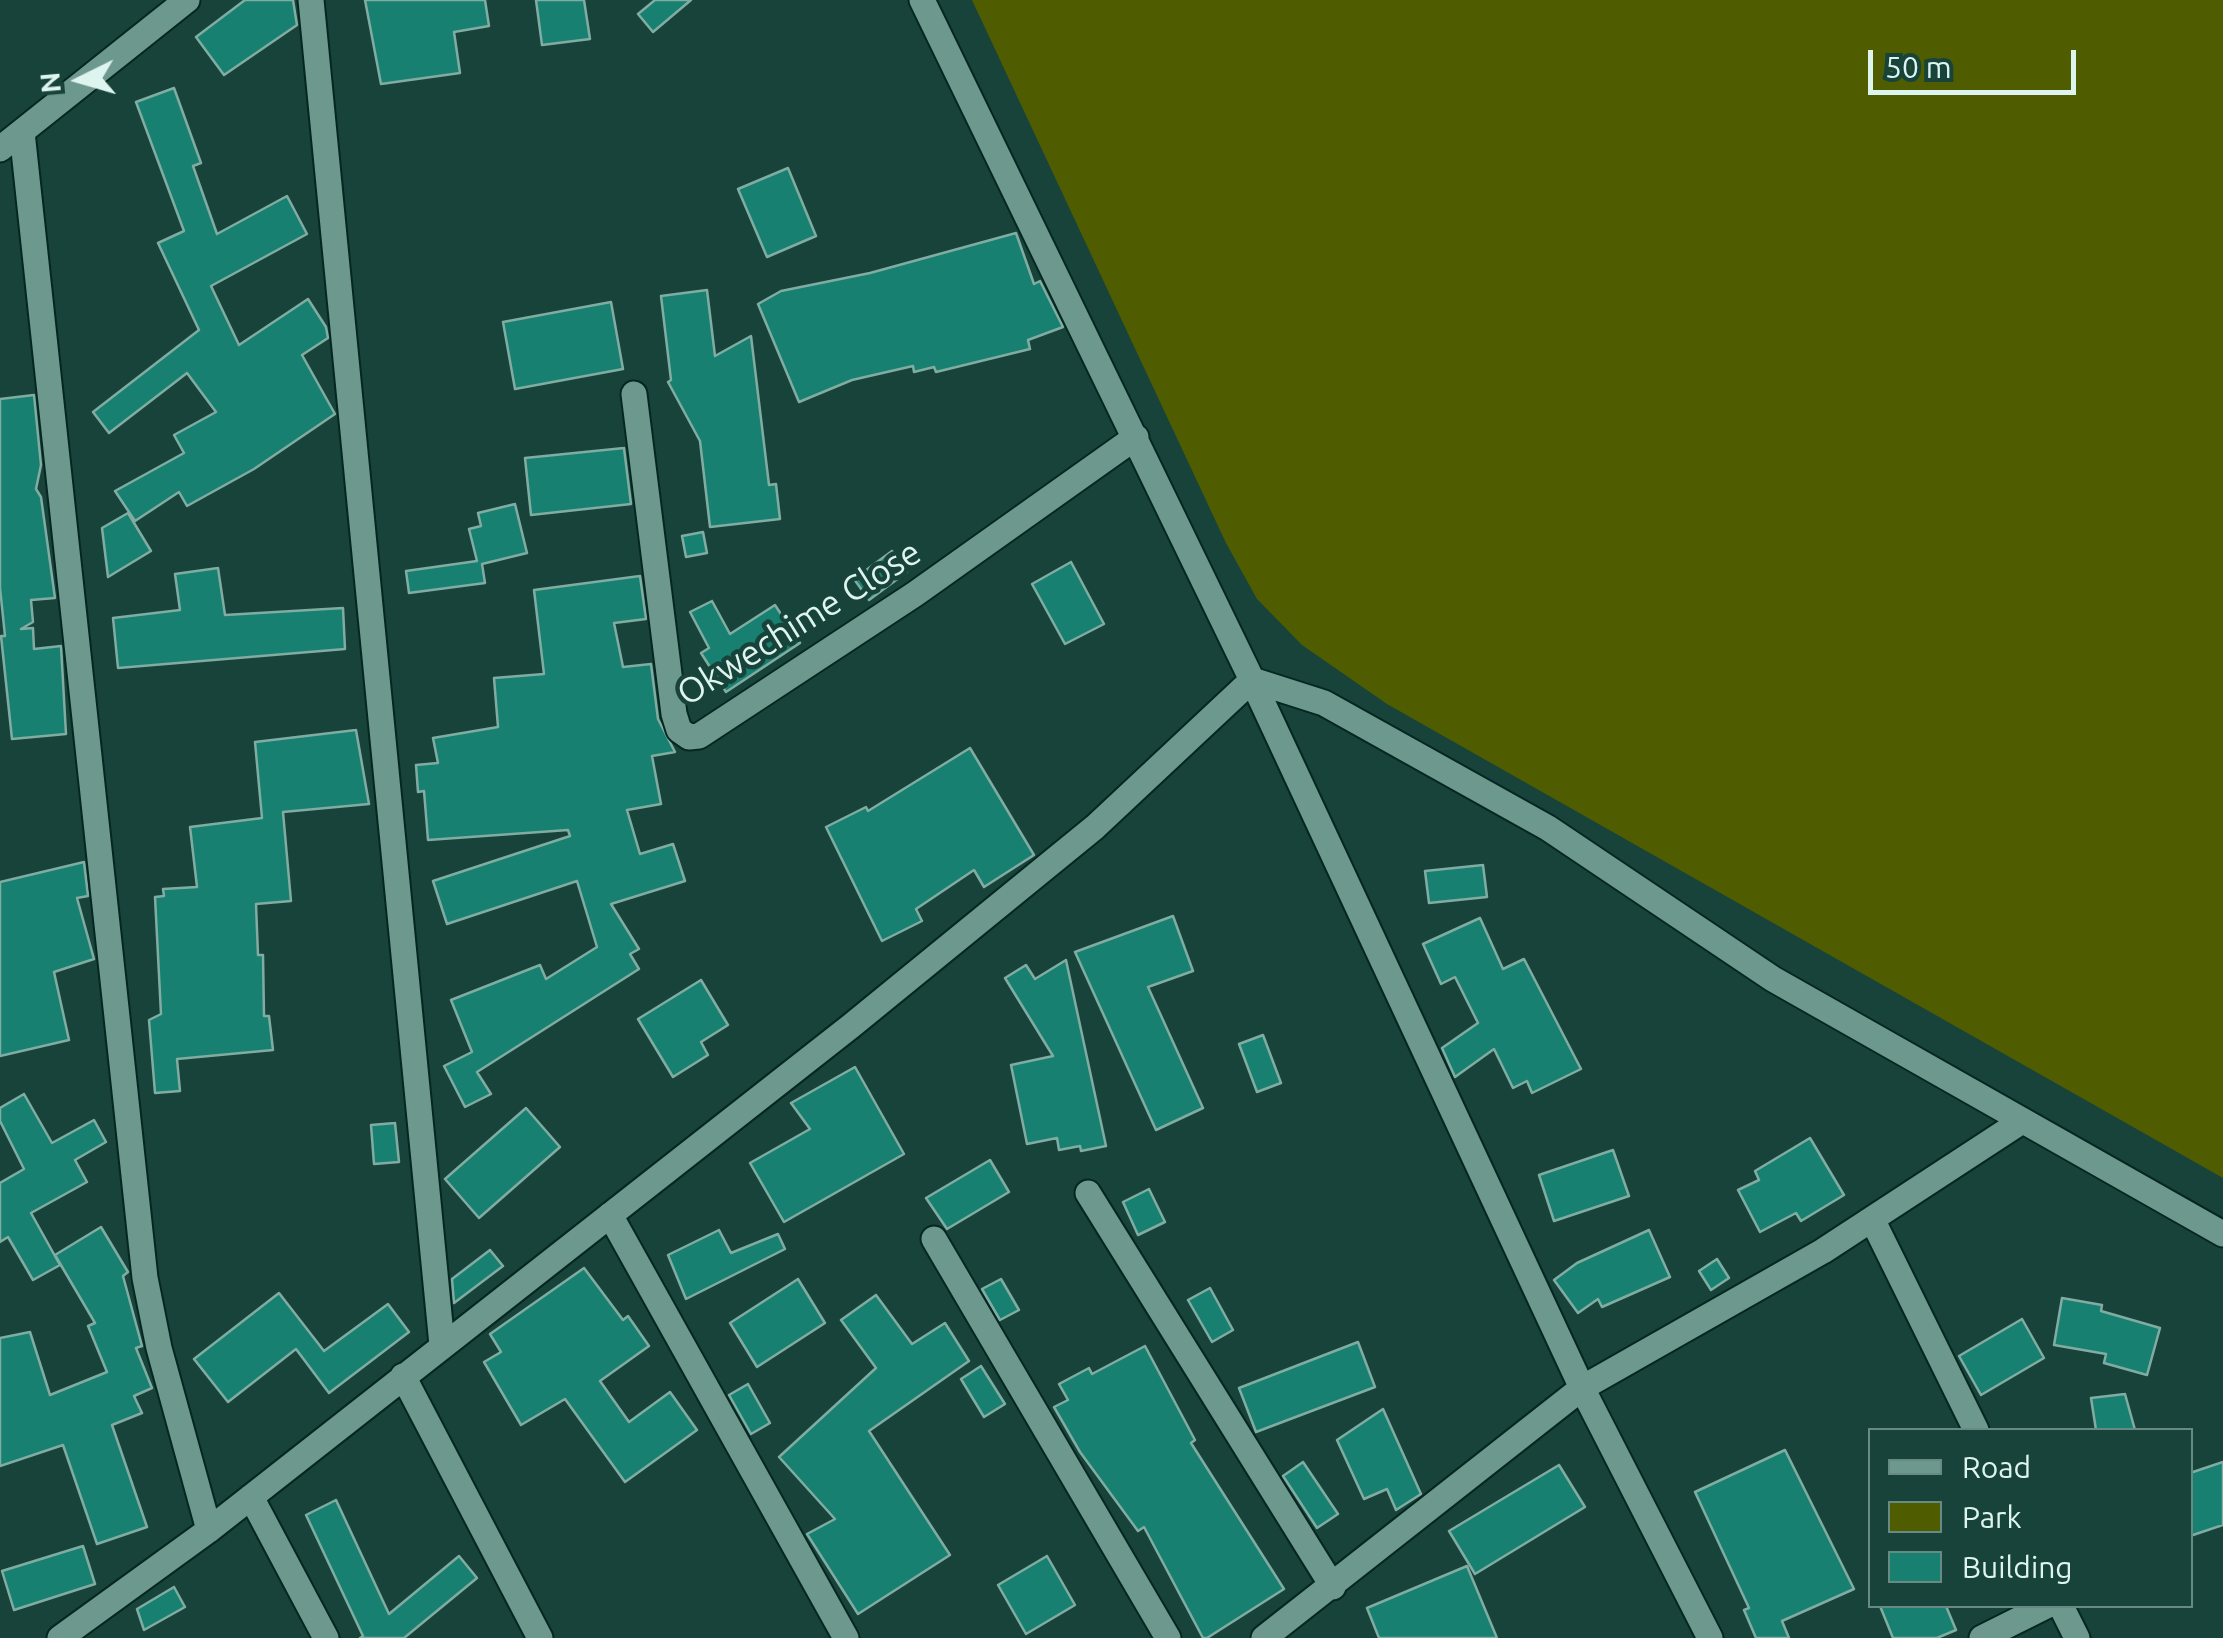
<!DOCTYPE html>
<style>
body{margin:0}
#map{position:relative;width:2223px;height:1638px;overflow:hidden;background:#17433a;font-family:Ubuntu,sans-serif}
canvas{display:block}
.legend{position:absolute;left:1868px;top:1428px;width:325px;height:180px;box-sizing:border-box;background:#17433a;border:2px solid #678a82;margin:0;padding:12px 18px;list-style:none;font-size:30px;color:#def5ef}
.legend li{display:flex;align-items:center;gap:20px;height:50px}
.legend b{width:50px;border:2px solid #678a82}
.north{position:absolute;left:30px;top:30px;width:100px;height:100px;-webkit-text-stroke:8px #17433a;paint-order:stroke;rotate:265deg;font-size:28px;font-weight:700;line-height:40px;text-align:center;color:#def5ef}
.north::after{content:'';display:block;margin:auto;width:35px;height:45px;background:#def5ef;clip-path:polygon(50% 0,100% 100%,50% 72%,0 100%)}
.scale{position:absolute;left:1868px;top:50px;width:208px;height:45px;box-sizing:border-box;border:5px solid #def5ef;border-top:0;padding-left:12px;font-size:30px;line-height:35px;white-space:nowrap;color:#def5ef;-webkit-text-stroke:8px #17433a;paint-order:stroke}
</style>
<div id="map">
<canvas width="2223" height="1638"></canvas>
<ul class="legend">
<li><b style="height:12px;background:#6c988e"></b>Road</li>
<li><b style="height:28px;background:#4f5d00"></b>Park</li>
<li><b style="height:28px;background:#178070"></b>Building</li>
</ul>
<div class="north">N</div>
<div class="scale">50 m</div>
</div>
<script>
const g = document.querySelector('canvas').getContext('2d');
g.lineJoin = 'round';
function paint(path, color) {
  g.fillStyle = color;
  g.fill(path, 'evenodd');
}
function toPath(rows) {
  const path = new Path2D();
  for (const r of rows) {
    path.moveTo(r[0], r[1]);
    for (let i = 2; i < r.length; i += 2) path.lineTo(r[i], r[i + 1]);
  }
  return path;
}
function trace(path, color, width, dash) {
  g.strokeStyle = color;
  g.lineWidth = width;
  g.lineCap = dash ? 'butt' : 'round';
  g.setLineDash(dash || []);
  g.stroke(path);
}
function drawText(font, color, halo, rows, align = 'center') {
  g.font = font + ' Ubuntu,sans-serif';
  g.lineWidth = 9;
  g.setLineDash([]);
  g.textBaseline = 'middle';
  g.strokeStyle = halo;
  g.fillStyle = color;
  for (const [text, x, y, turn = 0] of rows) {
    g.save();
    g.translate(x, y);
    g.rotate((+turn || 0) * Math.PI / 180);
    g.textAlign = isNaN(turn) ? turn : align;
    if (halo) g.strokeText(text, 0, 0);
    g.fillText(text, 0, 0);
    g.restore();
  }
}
paint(toPath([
 [972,0,2223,0,2223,1178,1387,704,1302,645,1257,599,1226,543]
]), '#4f5d00');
const building = toPath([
 [245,0,293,0,297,25,224,75,196,37,245,0],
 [365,0,485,0,489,26,454,32,460,73,381,84,365,0],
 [536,0,584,0,590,39,542,45,536,0],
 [655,0,691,0,653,32,638,14,655,0],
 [174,88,201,163,193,166,217,234,287,196,307,234,211,286,239,345,308,299,326,327,328,338,302,355,335,414,254,469,187,506,179,492,135,521,115,491,184,453,174,435,216,412,187,373,109,433,93,412,199,330,158,243,184,231,136,102,174,88],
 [788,168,816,236,767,257,738,189,788,168],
 [1016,233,1034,284,1040,281,1063,327,1028,340,1030,349,936,372,934,367,914,372,913,366,852,380,799,402,758,304,781,291,870,273,1016,233],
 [707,290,715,356,751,336,769,485,776,484,780,519,710,527,700,441,668,382,671,380,661,296,707,290],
 [611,302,623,369,515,389,503,322,611,302],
 [34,395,41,465,36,489,41,497,55,598,31,600,33,622,21,629,33,628,34,649,61,646,66,734,12,739,1,636,5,636,0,588,0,399,34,395],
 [624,448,631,504,531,515,525,458,624,448],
 [515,504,527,553,482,564,485,583,409,593,406,571,477,561,469,529,481,526,478,513,515,504],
 [128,513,151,551,108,577,102,528,128,513],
 [703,532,707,553,686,557,682,536,703,532],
 [892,551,907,572,869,600,854,579,892,551],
 [1071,562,1104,624,1065,644,1032,584,1071,562],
 [218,568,225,615,343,608,345,649,118,668,113,618,180,610,175,574,218,568],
 [640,576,646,619,614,623,623,667,651,664,658,719,675,752,652,756,661,804,627,810,640,854,673,844,685,881,611,904,639,949,630,954,639,969,477,1072,491,1094,465,1107,444,1066,472,1052,451,1000,540,965,546,979,597,947,577,881,447,924,433,881,570,836,568,830,428,840,424,791,418,792,416,765,438,763,433,738,498,727,494,678,544,674,534,590,640,576],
 [712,601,730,634,775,605,800,643,726,692,701,653,709,648,690,612,712,601],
 [356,730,369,804,283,812,291,901,256,904,258,955,263,955,264,1016,269,1016,273,1050,177,1059,180,1091,155,1093,149,1020,161,1014,155,897,164,896,163,889,197,887,190,827,262,818,255,742,356,730],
 [970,748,1034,855,984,887,974,870,916,909,922,921,882,941,826,827,866,807,868,811,970,748],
 [84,862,88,896,77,898,94,959,54,972,69,1040,0,1056,0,882,84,862],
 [1483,865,1487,897,1429,903,1425,871,1483,865],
 [1173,916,1193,971,1148,987,1203,1108,1156,1130,1075,952,1173,916],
 [1480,918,1503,969,1524,959,1581,1069,1532,1093,1527,1081,1513,1088,1494,1049,1455,1077,1442,1048,1478,1023,1455,977,1441,984,1423,944,1480,918],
 [1066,960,1106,1146,1081,1151,1080,1146,1059,1150,1057,1138,1027,1144,1011,1065,1053,1056,1005,978,1026,965,1035,979,1066,960],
 [701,980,728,1025,701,1042,708,1055,673,1077,638,1019,701,980],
 [1263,1035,1281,1083,1257,1092,1239,1044,1263,1035],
 [855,1067,904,1154,784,1222,750,1163,810,1129,791,1103,855,1067],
 [24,1094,52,1143,94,1120,106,1142,75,1160,87,1182,31,1213,60,1265,33,1280,8,1237,0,1242,0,1183,24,1169,0,1121,0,1108,24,1094],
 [526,1108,560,1147,479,1218,445,1179,526,1108],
 [395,1123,399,1162,374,1164,371,1125,395,1123],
 [1810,1138,1844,1195,1801,1221,1796,1213,1760,1232,1738,1190,1759,1180,1755,1171,1810,1138],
 [1613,1150,1629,1196,1554,1221,1539,1175,1613,1150],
 [990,1160,1009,1192,947,1229,926,1198,990,1160],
 [1149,1189,1165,1222,1138,1235,1123,1202,1149,1189],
 [101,1227,128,1272,123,1276,142,1346,136,1348,152,1388,134,1396,142,1413,112,1425,147,1527,97,1544,63,1445,0,1466,0,1338,30,1332,50,1395,107,1372,88,1326,95,1323,55,1255,101,1227],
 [719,1230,731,1253,778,1234,785,1249,686,1299,668,1255,719,1230],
 [1649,1230,1670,1277,1602,1307,1598,1299,1578,1313,1554,1280,1577,1263,1649,1230],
 [490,1250,503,1266,454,1303,452,1279,490,1250],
 [1717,1259,1729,1278,1711,1290,1699,1271,1717,1259],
 [584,1268,623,1320,628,1316,649,1346,600,1381,629,1422,670,1392,697,1430,625,1482,565,1399,521,1425,484,1362,501,1352,490,1334,584,1268],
 [798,1279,825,1323,757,1367,730,1323,798,1279],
 [1001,1279,1019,1310,1000,1320,982,1289,1001,1279],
 [1210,1288,1233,1330,1212,1342,1188,1300,1210,1288],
 [279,1293,324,1351,388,1304,409,1332,329,1393,296,1349,228,1402,194,1359,279,1293],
 [876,1295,912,1344,945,1323,969,1361,869,1431,950,1555,858,1614,807,1534,835,1519,779,1457,876,1368,841,1320,876,1295],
 [2062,1298,2102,1305,2101,1311,2160,1328,2147,1375,2104,1363,2106,1354,2054,1345,2062,1298],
 [2022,1319,2044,1358,1981,1395,1959,1356,2022,1319],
 [1358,1342,1375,1387,1256,1432,1239,1388,1358,1342],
 [1145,1346,1195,1440,1191,1443,1284,1589,1207,1638,1203,1638,1144,1527,1138,1531,1080,1452,1054,1407,1068,1400,1059,1384,1089,1368,1092,1374,1145,1346],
 [981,1366,1005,1404,984,1417,961,1379,981,1366],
 [748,1384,770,1423,751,1434,729,1395,748,1384],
 [2125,1394,2135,1430,2096,1430,2091,1398,2125,1394],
 [1383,1409,1421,1494,1396,1510,1387,1489,1364,1499,1337,1440,1383,1409],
 [1785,1450,1854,1589,1782,1621,1789,1638,1756,1638,1744,1610,1749,1608,1695,1492,1785,1450],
 [1303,1462,1338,1514,1317,1528,1283,1476,1303,1462],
 [2223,1462,2223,1525,2190,1536,2190,1473,2223,1462],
 [1559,1465,1585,1507,1475,1574,1449,1531,1559,1465],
 [336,1500,389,1614,459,1556,477,1578,404,1638,360,1638,363,1636,306,1515,336,1500],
 [83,1546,95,1584,14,1610,2,1571,83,1546],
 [1047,1556,1075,1605,1026,1634,998,1585,1047,1556],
 [1467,1566,1497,1638,1379,1638,1367,1608,1467,1566],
 [174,1587,185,1607,144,1630,137,1609,174,1587],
 [1880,1606,1946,1606,1956,1630,1937,1638,1893,1638,1880,1606]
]);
paint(building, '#178070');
trace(building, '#80aca2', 2.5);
const minor = toPath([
 [311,0,442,1345],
 [922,0,1252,680,1324,703,1548,828,1773,979,2223,1234],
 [22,132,145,1278,159,1348,209,1530],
 [0,149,187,0],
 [634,394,674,714,679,730,689,737,699,736,915,594,1136,437],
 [1088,1193,1333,1587],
 [610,1215,846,1638],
 [1872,1219,1976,1430],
 [934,1239,1168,1638],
 [403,1376,540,1638],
 [251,1497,326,1638],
 [2061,1606,2077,1638],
 [60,1638,209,1530,851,1026,1095,827,1252,680,1582,1388,1710,1638],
 [1264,1638,1582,1388,1823,1251,2022,1121],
 [1982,1638,2046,1606]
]);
trace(minor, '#062721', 29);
trace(minor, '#6c988e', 25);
drawText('35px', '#def5ef', '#17433a', [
 ["Okwechime Close",799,623,-32]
]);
</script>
